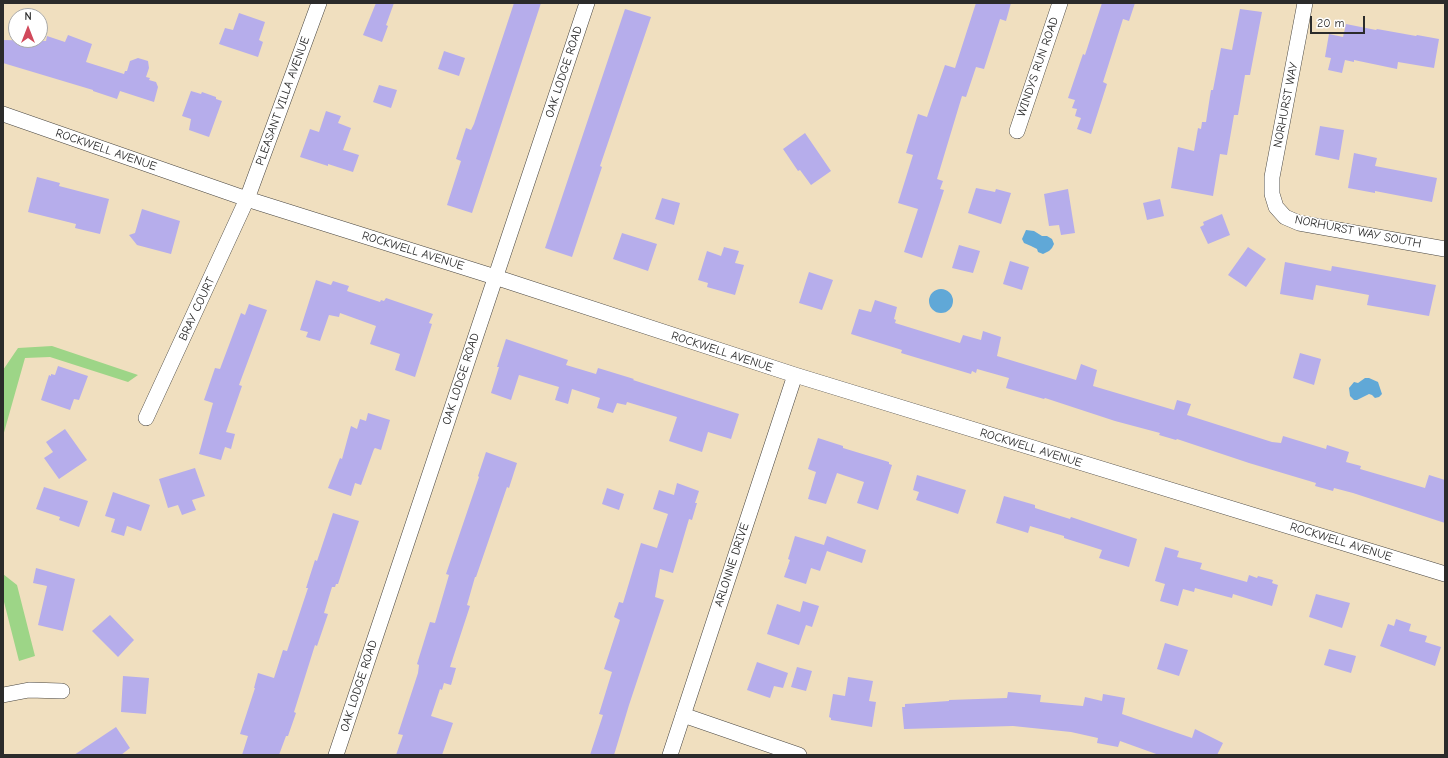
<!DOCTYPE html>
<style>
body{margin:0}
#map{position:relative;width:1448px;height:758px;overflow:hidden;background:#f0dfbf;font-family:"Comic Neue",sans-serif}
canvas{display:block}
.frame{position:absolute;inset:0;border:4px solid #2b2b2b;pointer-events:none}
.north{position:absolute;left:8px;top:8px;width:40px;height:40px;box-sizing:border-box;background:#fff;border:1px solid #aaa;border-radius:50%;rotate:0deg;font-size:11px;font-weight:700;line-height:16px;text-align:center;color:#2b2b2b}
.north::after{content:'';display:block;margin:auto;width:14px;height:18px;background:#d1495b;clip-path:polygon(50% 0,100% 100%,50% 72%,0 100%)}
.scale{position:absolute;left:1310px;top:16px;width:55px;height:18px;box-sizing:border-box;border:2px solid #2b2b2b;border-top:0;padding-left:5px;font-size:12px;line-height:14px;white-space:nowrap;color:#2b2b2b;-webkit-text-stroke:3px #fff;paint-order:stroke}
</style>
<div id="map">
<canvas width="1448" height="758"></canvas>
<div class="frame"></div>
<div class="north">N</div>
<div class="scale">20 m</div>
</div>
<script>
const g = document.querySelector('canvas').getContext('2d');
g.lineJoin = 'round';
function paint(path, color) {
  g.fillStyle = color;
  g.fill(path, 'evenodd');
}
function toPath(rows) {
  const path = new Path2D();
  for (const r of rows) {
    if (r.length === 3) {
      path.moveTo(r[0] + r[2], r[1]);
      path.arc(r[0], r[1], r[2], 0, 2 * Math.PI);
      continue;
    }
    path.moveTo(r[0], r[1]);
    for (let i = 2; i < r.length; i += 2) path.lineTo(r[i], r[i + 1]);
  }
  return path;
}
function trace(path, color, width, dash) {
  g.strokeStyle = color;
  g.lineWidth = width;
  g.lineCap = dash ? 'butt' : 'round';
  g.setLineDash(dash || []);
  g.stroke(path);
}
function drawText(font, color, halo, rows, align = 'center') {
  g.font = font + ' "Comic Neue",sans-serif';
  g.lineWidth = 3;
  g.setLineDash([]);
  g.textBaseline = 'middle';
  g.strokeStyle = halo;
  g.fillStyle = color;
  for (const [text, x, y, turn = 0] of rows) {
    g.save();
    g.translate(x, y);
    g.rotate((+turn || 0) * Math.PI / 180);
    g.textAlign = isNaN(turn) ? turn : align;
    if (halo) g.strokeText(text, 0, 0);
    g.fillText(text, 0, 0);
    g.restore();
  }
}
paint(toPath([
 [52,346,138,375,128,382,50,357,25,358,3,436,3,370,18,348],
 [3,574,17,585,35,656,19,661,3,598]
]), '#9dd587');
paint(toPath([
 [1026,230,1034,231,1042,236,1047,236,1052,239,1054,244,1052,248,1049,251,1043,254,1038,252,1037,249,1031,246,1024,243,1022,239],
 [941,301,12],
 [1365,378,1369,378,1378,382,1382,394,1379,397,1375,398,1372,395,1369,394,1357,400,1354,400,1350,396,1349,388,1354,382,1358,383]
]), '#60a8d7');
paint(toPath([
 [376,3,394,3,386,25,388,26,382,42,363,35],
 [514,3,541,3,472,213,447,205,461,161,456,159,466,128,471,130,474,124],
 [976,3,1011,3,1006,21,1000,19,984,69,976,67,966,97,962,96,937,179,943,181,940,189,944,190,922,258,904,252,918,209,898,203,913,155,906,153,918,114,927,117,945,65,955,68],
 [1102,3,1135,3,1129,21,1123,19,1103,82,1107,84,1091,134,1077,129,1081,118,1075,116,1077,109,1072,108,1075,100,1068,98,1083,54,1085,55],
 [625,9,651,17,600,166,602,167,572,257,545,248],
 [1240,9,1262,12,1250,75,1245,75,1238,115,1234,115,1227,155,1220,154,1213,196,1171,188,1178,147,1194,151,1198,128,1201,129,1202,122,1206,122,1211,90,1213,90,1221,48,1232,50],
 [239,13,265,22,259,40,263,42,258,57,219,44,225,28,233,30],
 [1346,24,1376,30,1377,29,1416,36,1417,35,1439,39,1434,68,1398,62,1397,69,1354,60,1354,62,1345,60,1342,73,1328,70,1331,58,1325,57,1329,34,1343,37],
 [68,35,92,44,86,62,124,74,125,71,127,71,130,61,138,58,148,61,149,68,146,77,150,78,149,80,156,82,158,87,154,102,120,91,117,99,93,91,93,90,3,63,3,40,46,41,47,36,65,42],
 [444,51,465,58,459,76,438,69],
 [379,85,397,90,391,108,373,102],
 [191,91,201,94,202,92,216,97,216,99,222,101,209,137,189,130,191,119,182,116],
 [326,111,341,116,338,123,351,128,343,150,359,155,353,172,328,164,328,166,300,157,310,129,319,132],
 [1320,126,1344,130,1339,160,1315,155],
 [805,133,831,171,811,185,800,170,798,171,783,149],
 [1354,153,1377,158,1375,166,1437,178,1432,202,1375,191,1375,193,1348,188],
 [37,177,60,183,59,186,109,199,100,234,75,228,76,224,28,212],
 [976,188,995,192,996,189,1011,193,1001,224,968,213],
 [1068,189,1075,233,1061,235,1059,225,1049,226,1044,194],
 [662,198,680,203,674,225,655,219],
 [1160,199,1164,216,1147,220,1143,203],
 [142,209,180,221,171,254,137,245,129,235,135,233],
 [1222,214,1230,235,1208,244,1200,227,1204,225,1203,222],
 [622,233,657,244,648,271,613,259],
 [959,245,980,251,973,273,952,268],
 [724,247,739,251,735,263,744,265,735,295,707,287,708,283,698,280,707,251,721,256],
 [1248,247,1266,259,1246,287,1228,275],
 [1010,261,1029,267,1022,290,1003,284],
 [1285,262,1331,271,1332,266,1436,285,1429,316,1367,305,1369,295,1316,285,1313,300,1280,294],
 [809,272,833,280,822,310,799,303],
 [316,280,331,285,333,281,349,286,347,291,380,302,381,300,384,301,386,298,433,314,429,323,432,324,415,377,395,370,400,354,370,344,376,326,340,313,339,317,329,315,320,341,306,337,308,332,300,330],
 [875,300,897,307,894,319,896,320,895,323,960,343,963,335,981,340,983,331,1001,337,997,356,1076,380,1081,364,1097,370,1093,386,1174,410,1177,400,1191,404,1187,415,1272,442,1281,443,1283,436,1326,449,1327,445,1349,452,1346,462,1361,466,1360,469,1425,488,1429,475,1445,480,1445,523,1353,493,1334,488,1333,491,1315,486,1316,483,1249,463,1177,439,1176,440,1159,435,1160,433,1115,421,1045,398,1044,399,1006,388,1009,378,977,369,976,373,972,371,971,374,901,353,902,350,851,334,859,309,871,312],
 [249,304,267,310,239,385,242,386,226,432,235,434,231,449,225,447,221,460,199,454,213,403,204,400,215,368,220,369,241,313,245,315],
 [506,339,568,360,566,365,596,374,598,368,634,379,633,380,739,414,731,439,708,432,702,452,669,441,677,417,627,402,626,405,617,403,613,413,597,408,600,398,572,389,568,404,555,400,559,387,519,375,511,400,491,393,499,367,497,367],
 [1300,353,1321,359,1314,385,1293,378],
 [58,366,88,376,79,400,74,399,70,410,41,400,49,375,51,376,51,374,55,375],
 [368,413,390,420,381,450,375,448,374,449,361,485,355,483,351,496,328,488,340,458,342,459,351,426,357,429,360,419,366,421],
 [65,429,87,460,59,479,44,458,53,452,46,442],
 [818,438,843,446,843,448,889,462,889,464,892,465,878,510,857,503,864,482,837,473,826,504,808,499,816,472,808,469],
 [486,452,517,463,509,488,507,487,476,577,475,577,467,605,470,606,450,667,456,668,451,685,444,683,442,690,440,689,431,716,453,723,442,755,396,755,403,735,398,734,418,673,419,665,417,664,430,622,435,623,449,575,446,574,479,477,478,476],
 [195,468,205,496,192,500,196,510,182,515,178,505,168,508,159,479],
 [917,475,966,490,958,514,916,500,919,492,913,490],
 [677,483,699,491,695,503,697,503,692,520,689,519,673,573,660,569,655,597,664,600,629,705,614,755,590,755,603,715,599,714,612,672,604,669,620,620,614,617,619,602,623,603,641,543,657,548,668,514,653,509,659,490,674,495],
 [44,487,88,501,79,527,59,520,60,517,36,509],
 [607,488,624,494,619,510,602,504],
 [113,492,150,505,141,531,127,526,124,536,111,532,115,519,105,516],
 [1004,496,1035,505,1035,508,1070,519,1071,517,1137,539,1129,567,1099,558,1102,550,1064,538,1064,536,1030,526,1028,533,996,523],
 [333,513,359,521,338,584,336,584,335,587,332,587,324,613,328,614,317,646,315,645,294,712,296,713,288,736,286,736,279,755,242,755,248,736,240,734,255,688,254,688,258,673,274,678,283,650,287,651,308,588,306,588,315,560,317,561],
 [795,536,824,545,827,536,866,550,862,563,827,551,820,571,811,568,806,584,784,577,790,560,788,559],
 [1165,547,1179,551,1177,557,1202,563,1200,569,1247,582,1249,575,1257,578,1258,576,1273,580,1272,583,1278,585,1272,606,1233,594,1232,598,1195,588,1194,592,1183,589,1178,606,1160,601,1165,584,1155,581],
 [36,568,75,579,63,631,38,625,47,586,33,583],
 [1316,594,1350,603,1342,628,1309,617],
 [803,601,819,606,812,627,806,625,799,645,767,634,777,604,800,612],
 [110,615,134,640,118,657,92,631],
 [1396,619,1411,624,1409,631,1427,636,1425,642,1441,647,1435,666,1380,646,1388,624,1394,626],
 [1165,643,1188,650,1179,676,1157,669],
 [1329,649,1356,656,1351,673,1324,665],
 [757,662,788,673,783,688,774,686,770,698,747,690],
 [797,667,812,671,806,691,791,687],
 [123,676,149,678,146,714,121,712],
 [848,677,873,681,869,701,876,702,872,727,831,720,831,718,829,717,833,694,845,696],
 [1008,692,1041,695,1040,702,1083,706,1085,697,1102,701,1103,694,1125,698,1122,714,1192,738,1195,729,1223,743,1217,755,1159,755,1120,741,1118,747,1097,743,1098,738,1071,732,1013,726,904,729,902,707,905,707,905,704,949,701,949,700,1007,698],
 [116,727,130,748,121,755,74,755]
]), '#b6adeb');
const minor = toPath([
 [1305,3,1272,177,1272,194,1276,207,1285,217,1299,223,1445,249],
 [3,114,247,199,495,277,795,375,1445,574],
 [1017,131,1060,3],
 [146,418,247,199,319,3],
 [3,695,29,690,62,691],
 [683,715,799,755],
 [336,755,587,3],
 [670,755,795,375]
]);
trace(minor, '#494641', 16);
trace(minor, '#fff', 15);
drawText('12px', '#2b2b2b', '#fff', [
 ["WINDYS RUN ROAD",1038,67,-71],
 ["OAK LODGE ROAD",564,72,-72],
 ["PLEASANT VILLA AVENUE",283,101,-70],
 ["NORHURST WAY",1286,105,-79],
 ["ROCKWELL AVENUE",106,150,19],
 ["NORHURST WAY SOUTH",1358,232,11],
 ["ROCKWELL AVENUE",413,251,17],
 ["BRAY COURT",197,309,-65],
 ["ROCKWELL AVENUE",722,352,18],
 ["OAK LODGE ROAD",461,379,-72],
 ["ROCKWELL AVENUE",1031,448,17],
 ["ROCKWELL AVENUE",1341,542,17],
 ["ARLONNE DRIVE",732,565,-72],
 ["OAK LODGE ROAD",359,686,-72]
]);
</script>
